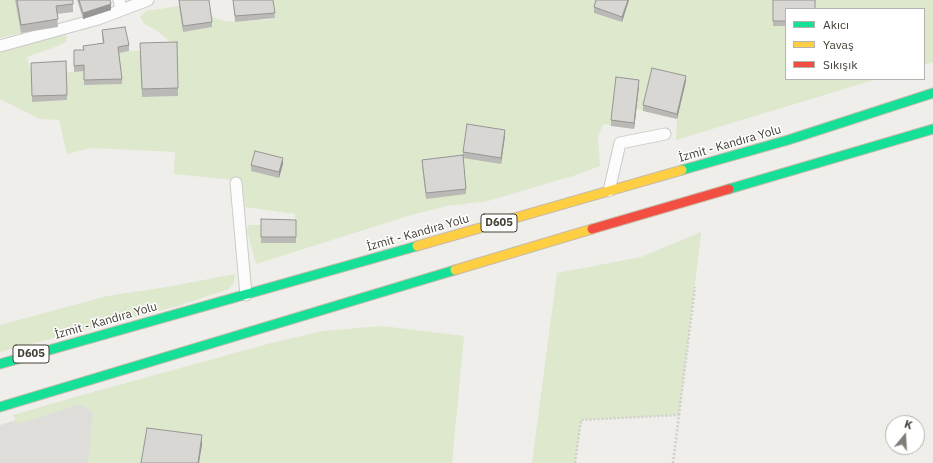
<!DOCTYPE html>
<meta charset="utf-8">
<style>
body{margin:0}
#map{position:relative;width:933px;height:463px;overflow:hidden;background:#f0eeeb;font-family:"IBM Plex Sans",sans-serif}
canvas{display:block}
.legend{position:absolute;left:785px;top:8px;width:140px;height:72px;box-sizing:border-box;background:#fff;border:1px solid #b5b3af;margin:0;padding:5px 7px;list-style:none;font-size:12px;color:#454037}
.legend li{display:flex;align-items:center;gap:8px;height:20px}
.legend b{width:20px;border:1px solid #b5b3af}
.north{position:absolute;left:885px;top:415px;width:40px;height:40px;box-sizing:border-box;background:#fff;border:1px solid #b5b3af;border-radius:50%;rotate:18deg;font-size:11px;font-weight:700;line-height:16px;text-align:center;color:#454037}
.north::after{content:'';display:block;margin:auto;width:14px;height:18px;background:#817d76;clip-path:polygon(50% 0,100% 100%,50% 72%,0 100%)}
</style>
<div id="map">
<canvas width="933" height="463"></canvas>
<ul class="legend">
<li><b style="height:5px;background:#16e098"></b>Akıcı</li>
<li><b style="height:5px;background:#ffcf43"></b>Yavaş</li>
<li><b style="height:5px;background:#f24e42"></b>Sıkışık</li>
</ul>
<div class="north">K</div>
</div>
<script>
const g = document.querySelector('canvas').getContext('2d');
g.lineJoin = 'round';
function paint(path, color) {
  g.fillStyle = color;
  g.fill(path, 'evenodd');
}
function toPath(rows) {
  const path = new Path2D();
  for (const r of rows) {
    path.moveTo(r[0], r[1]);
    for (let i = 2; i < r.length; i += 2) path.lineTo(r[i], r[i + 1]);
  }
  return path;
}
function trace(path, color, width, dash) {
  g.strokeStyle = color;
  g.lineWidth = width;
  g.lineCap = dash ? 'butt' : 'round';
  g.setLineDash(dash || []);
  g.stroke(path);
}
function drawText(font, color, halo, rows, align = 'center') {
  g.font = font + ' "IBM Plex Sans",sans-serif';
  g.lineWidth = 3;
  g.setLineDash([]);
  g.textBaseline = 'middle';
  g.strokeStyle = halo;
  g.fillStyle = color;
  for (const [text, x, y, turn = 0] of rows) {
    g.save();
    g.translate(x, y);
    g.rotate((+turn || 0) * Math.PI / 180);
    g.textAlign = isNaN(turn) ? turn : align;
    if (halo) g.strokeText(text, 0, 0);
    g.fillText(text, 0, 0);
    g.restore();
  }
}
paint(toPath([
 [0,0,15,0,21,33,0,38],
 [273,0,933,0,933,62,924,65,924,9,786,9,786,79,877,79,676,140,677,119,643,111,637,108,634,129,604,124,598,136,600,166,576,175,488,201,447,206,408,216,256,264,247,231,249,225,261,225,295,243,295,214,245,207,242,181,174,174,175,152,91,148,67,154,59,120,40,119,0,99,0,51,64,32,67,38,66,42,55,47,27,57,31,71,32,101,66,72,74,72,118,53,129,51,140,51,142,97,178,96,177,50,167,39,156,30,144,24,140,17,146,11,179,6,210,15,220,20,235,22,274,19],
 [701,232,701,235,679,415,581,420,575,463,532,463,557,273,641,257],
 [235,274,234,283,229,289,178,306,0,352,0,325,107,296,167,287],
 [382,326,464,336,452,463,88,463,92,412,80,404,18,425,13,415,82,395,275,342,323,331]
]), '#dde8cd');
paint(toPath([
 [80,404,93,412,88,463,0,463,0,425,16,420,18,424]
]), '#dfddda');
const lane = toPath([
 [119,0,121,10],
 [0,46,98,19,148,0],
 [236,183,246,295],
 [609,191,620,143,665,134]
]);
const fast = toPath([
 [682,170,788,140,933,93],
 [729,189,933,129],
 [0,364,417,246],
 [0,407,455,270]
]);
const slow = toPath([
 [417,246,682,170],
 [455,270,592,229]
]);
const jam = toPath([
 [592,229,729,189]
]);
trace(lane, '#cccac7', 13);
trace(fast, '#c6bba8', 11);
trace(slow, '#c6bba8', 11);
trace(jam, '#c6bba8', 11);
trace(toPath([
 [679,415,695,287],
 [575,463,581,420,679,415,673,463]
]), '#d1cecb', 2.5, [2, 2]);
trace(lane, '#fdfcfc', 11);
trace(fast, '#16e098', 9);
trace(slow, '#ffcf43', 9);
trace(jam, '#f24e42', 9);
paint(toPath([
 [15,0,73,0,73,12,57,14,58,27,21,33],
 [77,0,110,0,111,10,83,19],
 [179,0,212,22,212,27,183,32,179,6],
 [233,0,273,0,275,18,235,22],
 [596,0,629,0,622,22,594,13,594,7],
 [773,0,786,9,786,26,773,26],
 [102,30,129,45,129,51,119,53,122,79,122,84,84,85,84,71,74,72,74,50,83,50,83,46,103,43,102,36],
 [140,51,178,88,178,96,142,97],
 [66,61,67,100,32,102,31,63],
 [686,81,677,119,643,111,643,105],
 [639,86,634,129,611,126,611,120],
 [505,136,501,164,463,158,466,189,466,194,426,199,422,165,422,160,463,155,463,152],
 [283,164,279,178,251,171,251,165],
 [261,219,296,220,296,243,261,243]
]), '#bbb9b5');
paint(toPath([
 [628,0,629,0,622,22,622,17],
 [111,4,111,10,83,19,83,13],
 [686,76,686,81,677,119,677,114],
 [639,80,639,86,634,129,634,123],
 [505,130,505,136,501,164,501,158],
 [283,158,283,164,279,178,279,172],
 [202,435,202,445,199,463,198,463]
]), '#989694');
const building = toPath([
 [17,0,73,0,73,4,56,6,58,19,21,25,17,0],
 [79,0,110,0,111,4,83,13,79,0],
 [179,0,209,0,212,22,183,26,179,0],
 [233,0,273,0,275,13,235,16,233,0],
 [596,0,628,0,622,17,594,7,596,0],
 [773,0,815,0,815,9,786,9,786,21,773,21,773,0],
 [125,27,129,45,118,47,122,79,84,80,84,65,74,66,74,50,84,50,83,46,104,43,102,30,125,27],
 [177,42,178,88,142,89,140,43,177,42],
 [66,61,67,95,32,96,31,63,66,61],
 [652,68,686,76,677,114,643,105,652,68],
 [616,77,639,80,634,123,611,120,616,77],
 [467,124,505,130,501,158,463,152,467,124],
 [255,151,283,158,279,172,251,165,255,151],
 [463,155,466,189,426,193,422,160,463,155],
 [261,219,296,220,296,237,261,237,261,219],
 [147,428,202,435,198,463,141,463,147,428]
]);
paint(building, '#d9d7d3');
trace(building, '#989694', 1);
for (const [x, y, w] of [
 [499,223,36],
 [31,354,36]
]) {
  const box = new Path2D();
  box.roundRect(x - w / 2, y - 9, w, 18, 3);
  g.fillStyle = '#fff';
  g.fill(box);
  trace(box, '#454037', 1);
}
drawText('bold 11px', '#454037', null, [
 ["D605",499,223],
 ["D605",31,354]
]);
drawText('12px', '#454037', '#fff', [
 ["İzmit - Kandıra Yolu",730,144,-16],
 ["İzmit - Kandıra Yolu",418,233,-16],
 ["İzmit - Kandıra Yolu",106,321,-16]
]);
</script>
